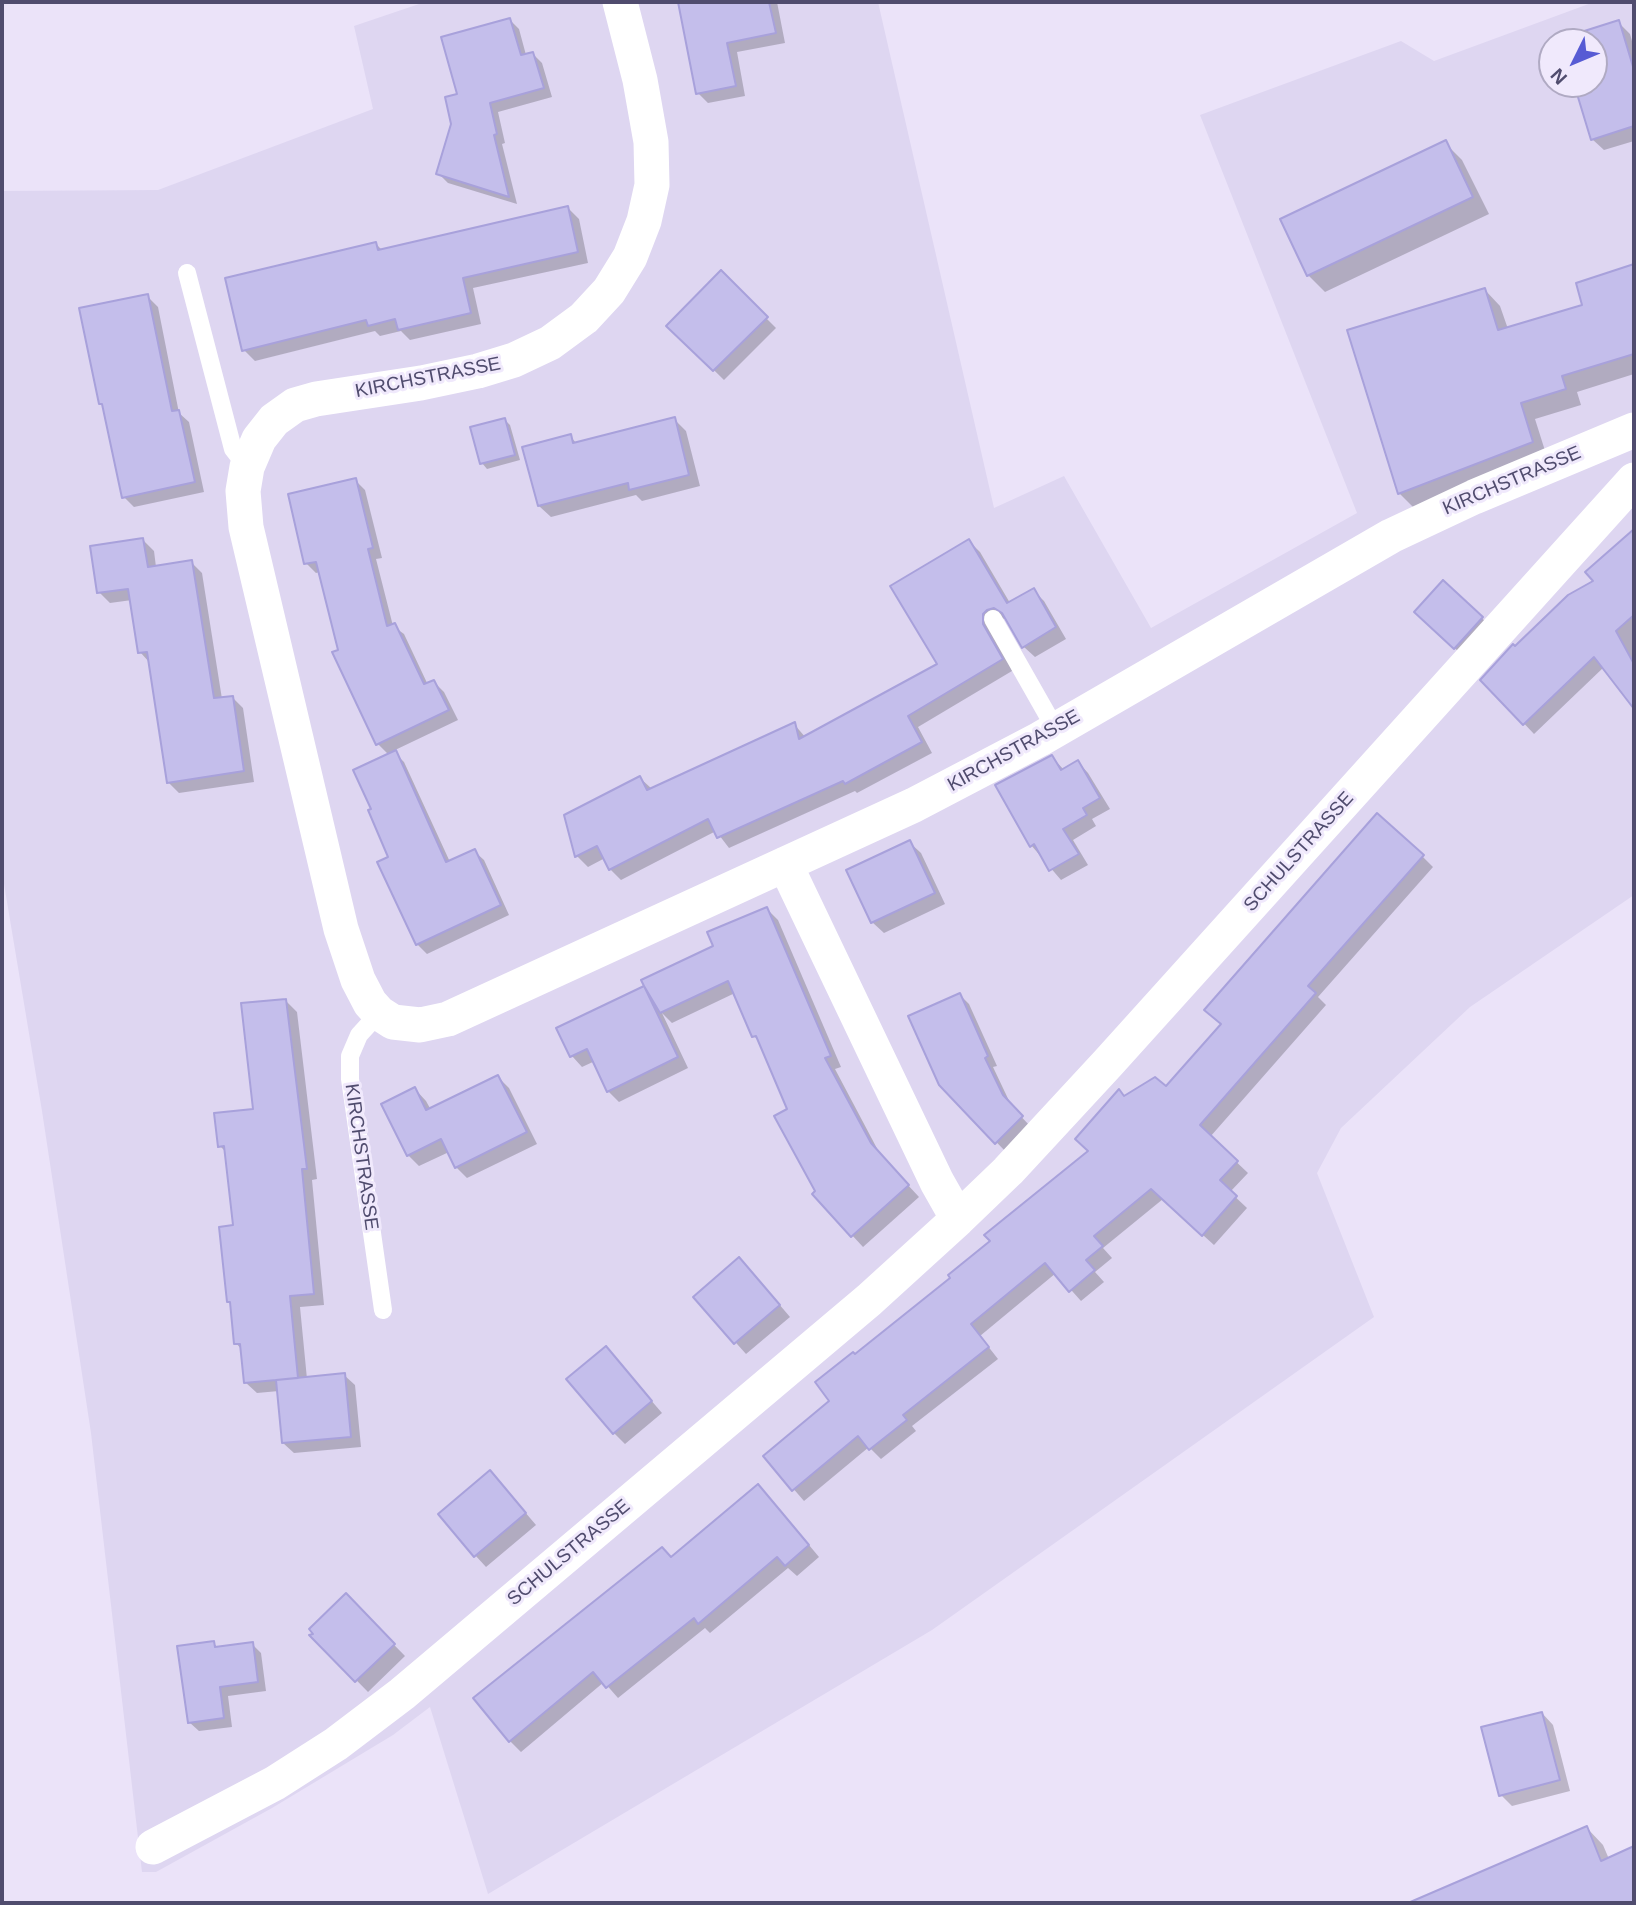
<!DOCTYPE html>
<style>
body{margin:0}
#map{position:relative;width:1636px;height:1905px;overflow:hidden;background:#ebe3f9;font-family:Helvetica,sans-serif}
canvas{display:block}
.frame{position:absolute;inset:0;border:4px solid #504c6e;pointer-events:none}
.north{position:absolute;left:1538px;top:28px;width:70px;height:70px;box-sizing:border-box;background:#f0e9fc;border:2px solid #b0aac3;border-radius:50%;rotate:227deg;font-size:19px;font-weight:700;line-height:28px;text-align:center;color:#504c6e}
.north::after{content:'';display:block;margin:auto;width:24px;height:32px;background:#575bd4;clip-path:polygon(50% 0,100% 100%,50% 72%,0 100%)}
</style>
<div id="map">
<canvas width="1636" height="1905"></canvas>
<div class="frame"></div>
<div class="north">N</div>
</div>
<script>
const g = document.querySelector('canvas').getContext('2d');
g.lineJoin = 'round';
function paint(path, color) {
  g.fillStyle = color;
  g.fill(path, 'evenodd');
}
function toPath(rows) {
  const path = new Path2D();
  for (const r of rows) {
    path.moveTo(r[0], r[1]);
    for (let i = 2; i < r.length; i += 2) path.lineTo(r[i], r[i + 1]);
  }
  return path;
}
function trace(path, color, width, dash) {
  g.strokeStyle = color;
  g.lineWidth = width;
  g.lineCap = dash ? 'butt' : 'round';
  g.setLineDash(dash || []);
  g.stroke(path);
}
function drawText(font, color, halo, rows, align = 'center') {
  g.font = font + ' Helvetica,sans-serif';
  g.lineWidth = 6;
  g.setLineDash([]);
  g.textBaseline = 'middle';
  g.strokeStyle = halo;
  g.fillStyle = color;
  for (const [text, x, y, turn = 0] of rows) {
    g.save();
    g.translate(x, y);
    g.rotate((+turn || 0) * Math.PI / 180);
    g.textAlign = isNaN(turn) ? turn : align;
    if (halo) g.strokeText(text, 0, 0);
    g.fillText(text, 0, 0);
    g.restore();
  }
}
paint(toPath([
 [425,2,878,2,994,508,1064,476,1151,628,1357,513,1200,115,1401,41,1434,61,1594,2,1634,2,1634,895,1470,1007,1341,1128,1317,1173,1374,1317,932,1630,488,1894,430,1707,393,1735,272,1808,156,1872,142,1872,91,1433,42,1111,2,872,2,191,158,190,373,109,354,26],
 [1552,42,1594,42,1594,84,1552,84]
]), '#ded6f1');
paint(toPath([
 [680,2,777,2,785,43,737,52,745,96,708,103,698,93],
 [510,20,519,29,526,55,533,54,542,63,552,97,498,112,505,143,502,144,517,204,448,183,438,173,459,95],
 [1618,22,1630,34,1634,48,1634,141,1604,150,1592,139,1575,84,1594,84,1594,42,1562,42],
 [1445,143,1462,160,1489,214,1325,292,1308,275],
 [568,208,579,219,588,263,473,288,481,324,410,340,401,331,380,336,375,331,255,361,244,350,376,244,383,251],
 [1634,266,1634,374,1577,392,1581,405,1535,419,1547,457,1415,509,1399,493,1485,290,1500,306,1508,329,1584,306,1578,284],
 [721,273,776,328,724,380,669,326],
 [147,296,158,307,179,413,189,422,204,492,134,507,124,497,105,408,100,403],
 [674,419,686,431,700,486,642,501,636,495,551,517,539,506,570,436,577,444],
 [505,420,510,425,520,460,487,469,482,463],
 [355,480,365,490,382,558,376,559,393,626,404,634,428,685,434,682,444,692,458,720,393,751,404,762,450,862,474,851,484,860,509,915,427,954,417,944,374,810,389,755,378,744,340,651,320,572,316,573,306,563],
 [1634,532,1634,707,1604,667,1534,734,1483,680,1515,648,1596,582,1587,572],
 [143,540,154,551,156,567,191,562,202,573,222,699,232,697,243,708,254,782,179,793,168,782,150,663,140,652,132,600,110,603,99,592],
 [969,541,980,552,1010,603,1033,590,1044,601,1066,639,1035,657,1024,647,1006,618,998,620,1012,671,918,727,932,753,857,793,855,791,729,848,716,831,621,880,610,869,605,858,588,867,577,856,566,816,640,778,652,789,794,724,806,738,940,665],
 [1444,583,1487,623,1460,653,1416,612],
 [1052,757,1064,770,1078,762,1088,773,1110,809,1092,819,1096,826,1073,840,1088,865,1061,880,1031,845],
 [909,842,921,853,945,904,884,933,872,922],
 [1422,856,1433,867,1318,997,1326,1005,1210,1137,1248,1173,1230,1192,1247,1208,1214,1245,1163,1199,1103,1248,1112,1258,1095,1272,1104,1282,1081,1301,1056,1273,980,1336,998,1359,912,1426,916,1431,881,1459,869,1447,804,1501,765,1456,832,1401,855,1356,953,1278,1090,1151,1125,1098,1166,1089],
 [767,909,778,920,841,1067,835,1069,881,1156,919,1197,863,1247,814,1194,817,1191,789,1110,761,1043,754,1036,735,993,672,1023,662,1013,688,1068,619,1102,608,1091,595,1061,582,1067,572,1056,559,1029,647,987,715,947],
 [960,995,969,1004,997,1066,993,1067,1012,1107,1031,1127,1006,1152,940,1084],
 [286,1001,297,1012,317,1179,312,1180,324,1305,300,1307,307,1379,344,1375,355,1385,361,1447,294,1453,283,1443,279,1391,257,1393,245,1382,242,1350,236,1343,232,1305,229,1302,235,1227,227,1153,220,1146,255,1110],
 [498,1077,509,1088,537,1144,467,1178,456,1167,449,1152,419,1166,408,1155,415,1089,426,1101,431,1110],
 [750,1270,790,1317,746,1354,695,1297],
 [606,1348,662,1413,625,1444,614,1433],
 [501,1484,536,1525,486,1567,475,1555],
 [769,1497,819,1557,797,1576,788,1568,710,1633,705,1628,618,1698,604,1682,521,1752,510,1741,672,1559],
 [346,1596,405,1656,368,1692,313,1636],
 [213,1643,219,1649,252,1644,261,1653,266,1691,228,1696,232,1727,199,1731,189,1722],
 [1542,1713,1553,1725,1570,1791,1512,1806,1501,1795],
 [1587,1828,1603,1845,1609,1859,1634,1848,1634,1903,1469,1903,1460,1882]
]), '#0003');
const building = toPath([
 [678,2,769,2,776,33,727,43,736,86,696,94,678,2],
 [510,18,521,55,533,52,544,88,490,103,497,134,494,135,509,197,436,174,451,124,445,97,457,94,441,37,510,18],
 [1619,20,1634,70,1634,126,1591,140,1574,84,1594,84,1594,42,1561,42,1559,39,1619,20],
 [1446,140,1473,197,1307,276,1280,219,1446,140],
 [568,206,578,252,463,278,471,313,398,330,395,319,368,326,366,320,242,351,225,278,376,242,378,250,568,206],
 [1634,264,1634,354,1562,376,1566,389,1521,403,1533,442,1398,494,1347,330,1485,288,1498,330,1582,305,1576,283,1634,264],
 [721,270,768,317,713,371,666,326,721,270],
 [148,294,172,411,179,410,195,482,122,498,102,404,99,404,79,308,148,294],
 [675,417,689,475,629,490,628,483,538,506,522,447,571,434,573,443,675,417],
 [505,418,515,455,480,464,470,427,505,418],
 [356,478,373,548,368,549,387,626,395,623,424,684,434,680,449,710,376,745,332,652,338,650,316,562,304,564,288,494,356,478],
 [1634,529,1634,615,1616,631,1634,664,1634,709,1594,657,1523,725,1480,680,1513,644,1515,646,1568,595,1593,581,1585,572,1634,529],
 [143,538,148,567,192,560,214,698,233,696,244,771,167,783,147,652,138,653,128,589,97,593,90,546,143,538],
 [969,539,1007,603,1034,588,1056,627,1022,648,1002,613,994,608,987,610,983,614,983,624,1003,659,908,716,922,742,845,784,843,781,717,838,708,819,609,870,597,846,575,857,564,815,640,776,647,790,795,722,799,739,937,664,890,586,969,539],
 [1443,580,1483,617,1454,649,1414,612,1443,580],
 [396,750,446,862,475,849,501,905,416,945,377,862,388,857,368,810,371,809,353,770,396,750],
 [1052,755,1061,770,1078,760,1100,798,1083,808,1087,815,1063,829,1079,854,1049,871,1034,844,1030,847,995,785,1052,755],
 [1377,813,1424,855,1308,986,1316,993,1200,1125,1238,1161,1220,1180,1237,1196,1202,1236,1151,1189,1094,1236,1103,1246,1086,1260,1095,1270,1069,1292,1045,1263,971,1324,989,1347,903,1415,907,1420,869,1450,858,1436,792,1491,763,1456,829,1401,815,1382,853,1352,855,1354,950,1278,948,1275,990,1241,984,1235,1088,1151,1075,1139,1119,1089,1124,1096,1155,1077,1166,1086,1221,1024,1204,1010,1377,813],
 [910,840,935,893,871,923,846,870,910,840],
 [767,907,831,1056,825,1058,871,1143,909,1185,851,1237,812,1194,815,1191,774,1116,787,1109,756,1036,752,1037,728,981,660,1013,644,986,678,1057,607,1092,587,1049,570,1057,556,1028,644,986,641,980,713,946,707,932,767,907],
 [960,993,988,1056,985,1058,1003,1095,1023,1116,995,1144,939,1085,908,1016,960,993],
 [286,999,307,1169,302,1169,314,1294,290,1296,298,1378,244,1383,240,1344,234,1344,230,1302,227,1302,219,1227,233,1225,224,1146,218,1147,214,1113,253,1109,241,1003,286,999],
 [498,1075,527,1132,455,1168,441,1139,407,1156,381,1104,415,1087,426,1110,498,1075],
 [739,1257,780,1305,734,1344,693,1297,739,1257],
 [606,1346,652,1401,613,1434,566,1379,606,1346],
 [345,1373,351,1437,282,1443,276,1380,345,1373],
 [490,1470,526,1513,474,1557,438,1514,490,1470],
 [758,1484,809,1545,785,1566,777,1557,698,1624,694,1618,606,1688,593,1672,509,1742,473,1698,662,1547,671,1557,758,1484],
 [346,1593,395,1644,355,1682,309,1635,313,1634,309,1629,346,1593],
 [214,1641,215,1647,253,1642,258,1682,220,1687,224,1718,188,1723,177,1646,214,1641],
 [1542,1712,1560,1780,1499,1796,1481,1727,1542,1712],
 [1587,1826,1601,1861,1634,1846,1634,1903,1408,1903,1587,1826]
]);
paint(building, '#c4beeb');
trace(building, '#a8a1db', 2);
trace(toPath([
 [187,273,233,449,247,467],
 [993,619,1056,730],
 [379,1013,359,1035,350,1056,350,1079,383,1310]
]), '#fff', 18);
trace(toPath([
 [620,2,640,80,651,142,652,185,644,221,630,257,609,291,584,318,550,343,514,360,478,371,421,383,316,399,295,405,274,420,259,439,247,467,243,491,246,527,341,929,358,980,370,1003,379,1013,393,1022,420,1025,448,1019,914,805,1040,739,1391,536,1474,497,1634,430],
 [785,864,937,1182,958,1219],
 [153,1847,275,1783,336,1744,402,1694,869,1300,958,1219,1008,1171,1108,1063,1634,480]
]), '#fff', 35);
drawText('19px', '#504c6e', '#f0e9fc', [
 ["KIRCHSTRASSE",428,378,-11],
 ["KIRCHSTRASSE",1512,481,-23],
 ["KIRCHSTRASSE",1014,751,-29],
 ["SCHULSTRASSE",1299,852,-48],
 ["KIRCHSTRASSE",361,1157,82],
 ["SCHULSTRASSE",569,1553,-40]
]);
</script>
